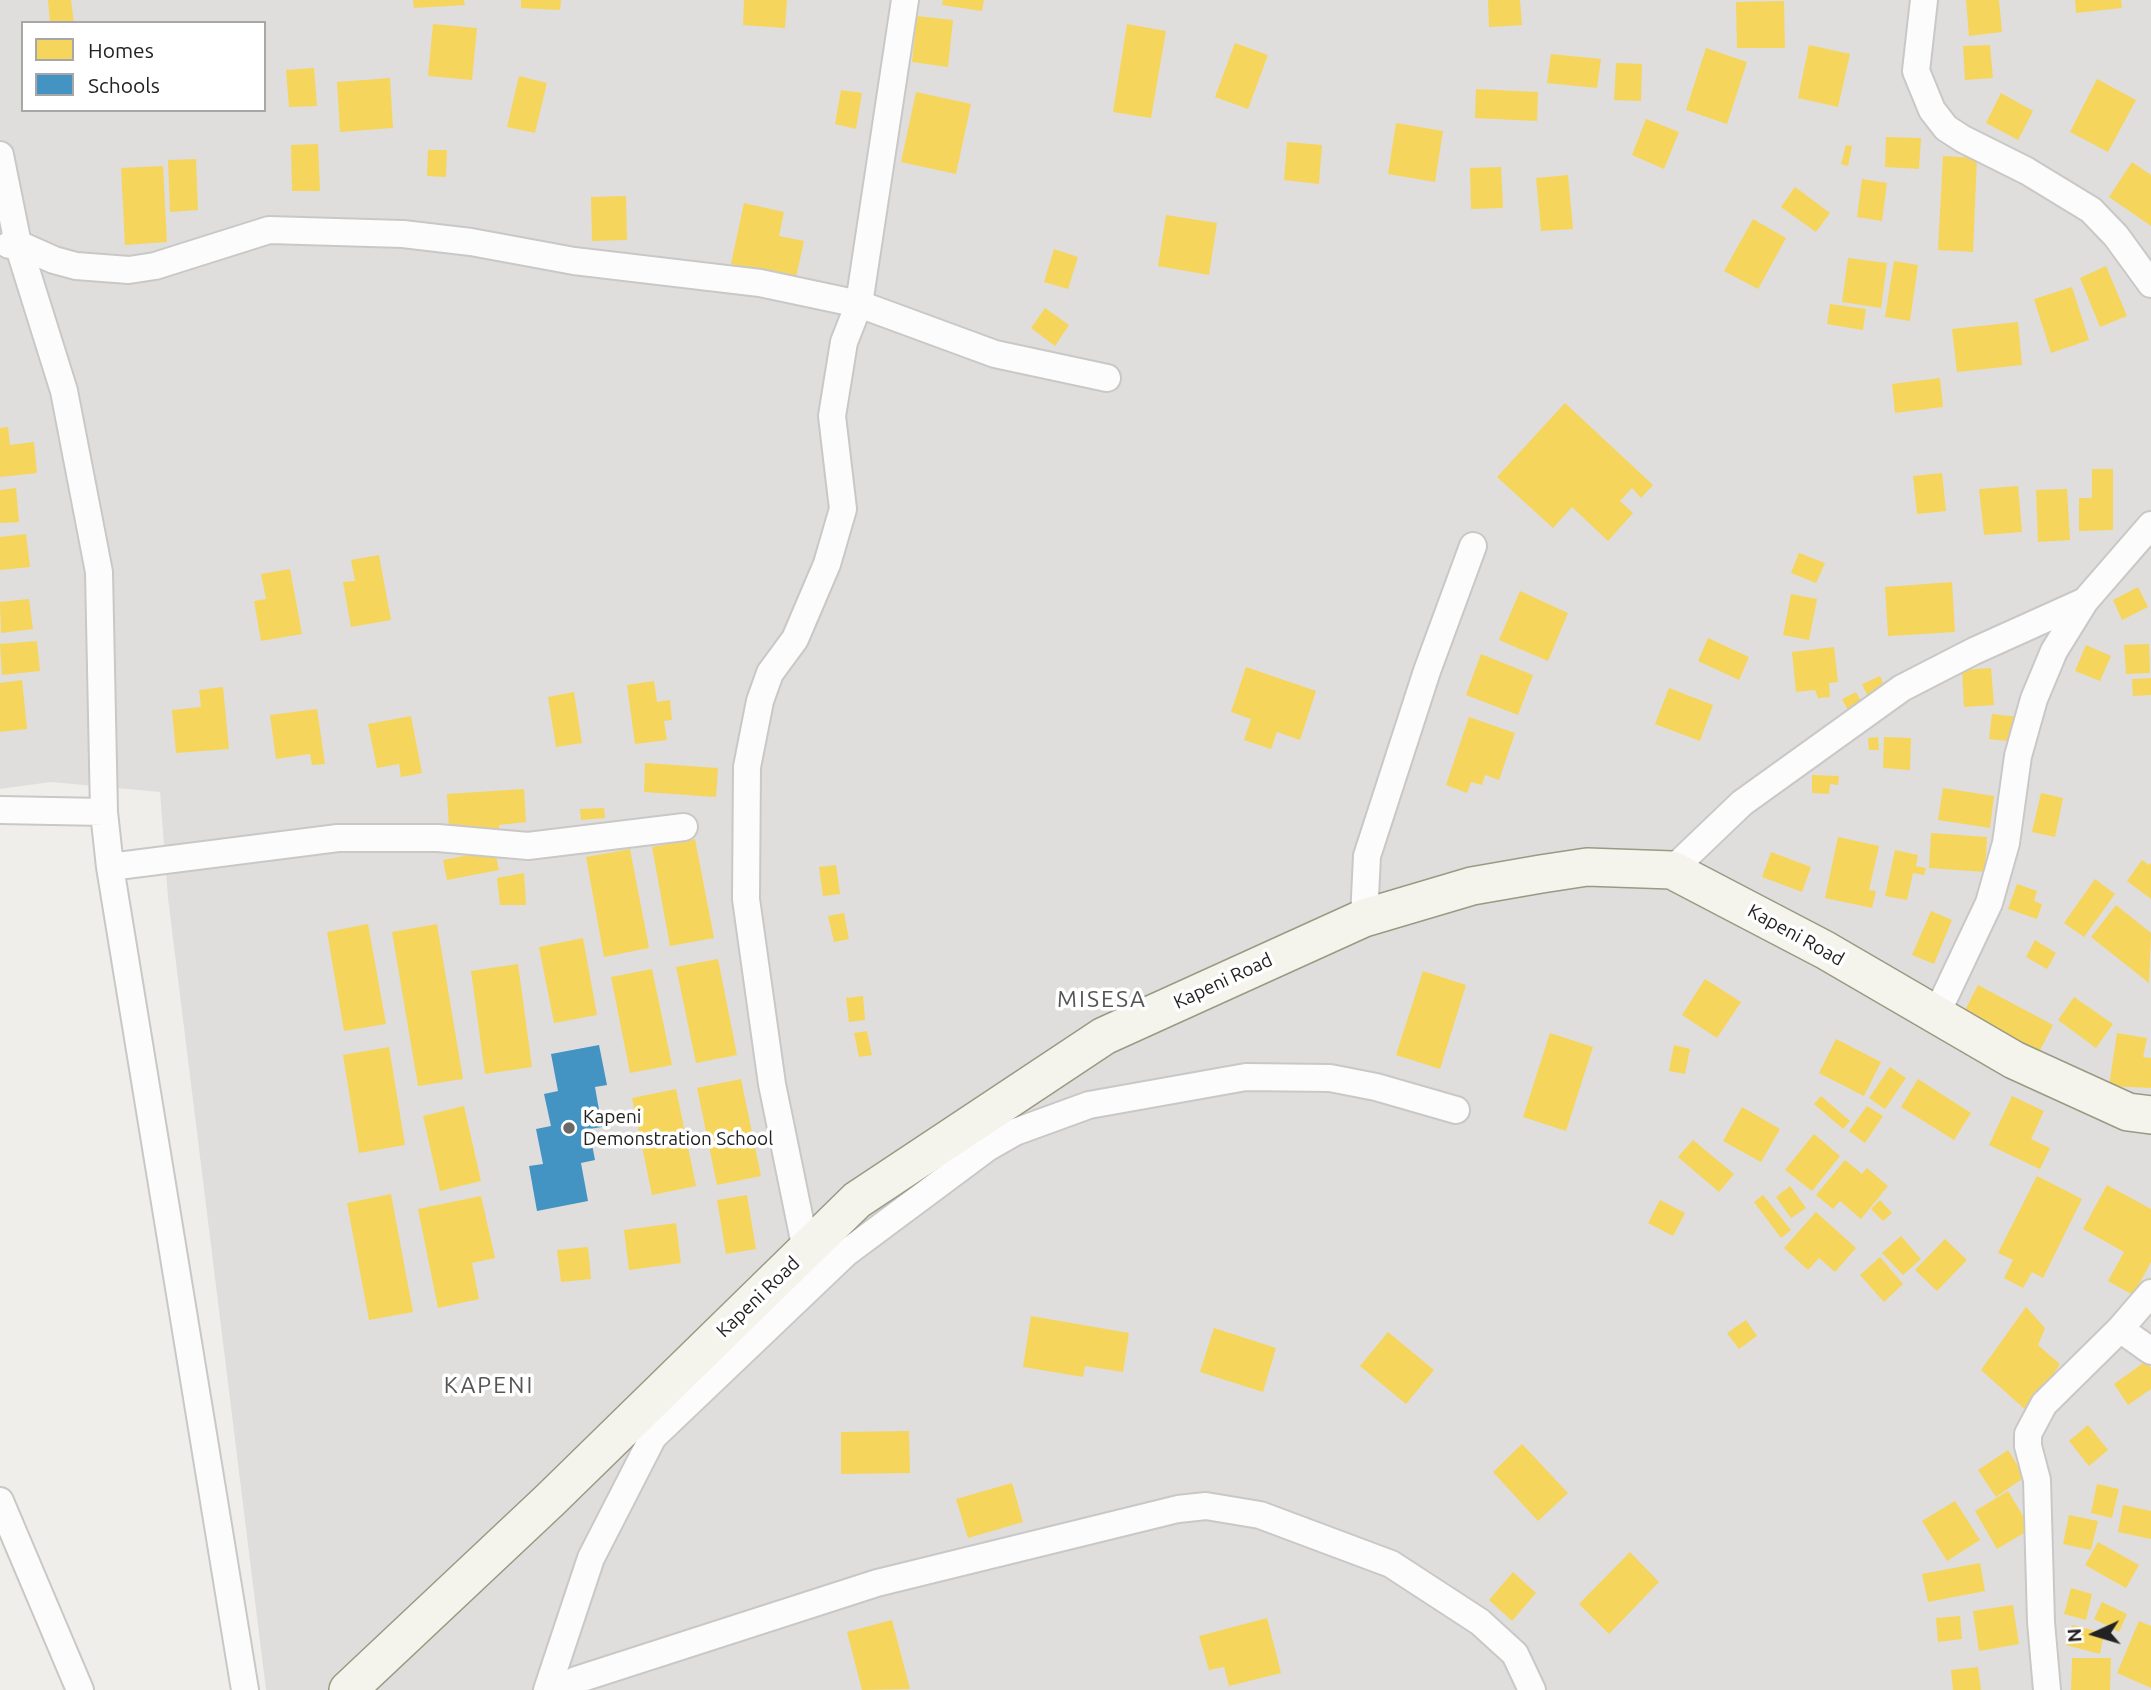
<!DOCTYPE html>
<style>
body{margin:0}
#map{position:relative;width:2151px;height:1690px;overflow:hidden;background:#f0eeeb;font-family:Ubuntu,sans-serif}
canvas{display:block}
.legend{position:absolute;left:21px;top:21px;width:245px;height:91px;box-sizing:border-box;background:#fff;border:2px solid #a7a7a7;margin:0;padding:9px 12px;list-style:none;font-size:21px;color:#222}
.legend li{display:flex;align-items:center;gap:14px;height:35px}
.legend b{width:35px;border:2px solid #a7a7a7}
.north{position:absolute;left:2060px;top:1599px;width:70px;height:70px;-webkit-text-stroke:5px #fff;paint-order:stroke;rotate:266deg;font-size:19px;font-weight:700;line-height:28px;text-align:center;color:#222}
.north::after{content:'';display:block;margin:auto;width:24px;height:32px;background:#222;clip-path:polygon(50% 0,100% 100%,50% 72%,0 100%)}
</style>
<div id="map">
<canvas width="2151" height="1690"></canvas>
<ul class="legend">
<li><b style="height:19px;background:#f6d55c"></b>Homes</li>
<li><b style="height:19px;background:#4393c3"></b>Schools</li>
</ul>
<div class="north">N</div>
</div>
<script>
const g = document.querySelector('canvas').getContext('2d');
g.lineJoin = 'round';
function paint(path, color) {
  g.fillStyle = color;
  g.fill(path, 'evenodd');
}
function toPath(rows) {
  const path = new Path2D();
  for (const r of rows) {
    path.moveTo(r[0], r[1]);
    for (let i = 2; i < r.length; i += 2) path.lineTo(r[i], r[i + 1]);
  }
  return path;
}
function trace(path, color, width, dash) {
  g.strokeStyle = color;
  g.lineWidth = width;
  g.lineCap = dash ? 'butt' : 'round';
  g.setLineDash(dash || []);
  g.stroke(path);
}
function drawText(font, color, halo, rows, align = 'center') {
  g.font = font + ' Ubuntu,sans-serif';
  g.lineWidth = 7;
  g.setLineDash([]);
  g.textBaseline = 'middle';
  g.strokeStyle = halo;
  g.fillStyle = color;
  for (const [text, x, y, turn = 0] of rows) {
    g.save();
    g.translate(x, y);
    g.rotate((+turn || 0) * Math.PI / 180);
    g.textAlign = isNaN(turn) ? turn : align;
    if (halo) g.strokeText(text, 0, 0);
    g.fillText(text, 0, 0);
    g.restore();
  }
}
paint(toPath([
 [0,0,2151,0,2151,1690,266,1690,168,898,160,792,51,782,0,789],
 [23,23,264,23,264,110,23,110]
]), '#dfdedc');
paint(toPath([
 [48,0,71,0,74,23,50,23],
 [413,0,464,0,465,5,414,8],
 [521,0,561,0,560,10,521,8],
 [744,0,787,0,785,28,743,25],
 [943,0,984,0,982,11,942,5],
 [1488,0,1520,0,1522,25,1489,27],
 [1966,0,1999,0,2002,32,1969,36],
 [2075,0,2121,0,2122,8,2076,13],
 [1784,1,1785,48,1737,48,1736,2],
 [917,16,953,20,948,67,912,62],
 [433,24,477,28,472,80,428,76],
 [1127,24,1166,31,1151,118,1113,112],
 [1235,43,1268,55,1248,109,1215,97],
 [1809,45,1850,54,1838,107,1798,98],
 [1990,45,1993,78,1965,80,1963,46],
 [1706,48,1747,62,1727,124,1686,110],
 [1551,54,1601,59,1597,88,1547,83],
 [1616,63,1642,64,1641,101,1614,100],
 [314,68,317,106,289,107,286,70],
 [519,76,547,83,535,133,507,127],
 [390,78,393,128,340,132,337,82],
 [2097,79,2136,100,2108,152,2070,132],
 [1476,89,1538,92,1537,121,1475,118],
 [841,90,862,93,856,129,835,124],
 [916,92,971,104,956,174,901,162],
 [2001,93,2033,111,2018,140,1986,123],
 [1646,119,1679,132,1664,169,1632,155],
 [1396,123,1443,131,1435,182,1388,174],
 [1886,137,1921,138,1919,169,1885,167],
 [1287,142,1322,145,1319,184,1284,180],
 [318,144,320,191,292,191,291,145],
 [1846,145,1852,146,1848,166,1841,164],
 [428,150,447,150,446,177,427,176],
 [1943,156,1977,158,1973,252,1938,250],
 [196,159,198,210,170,212,168,160],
 [2132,162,2151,175,2151,226,2109,197],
 [163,166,167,242,125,245,121,168],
 [1501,167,1503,208,1471,209,1470,168],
 [1568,175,1573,229,1541,231,1536,178],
 [1862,179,1887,183,1882,221,1857,217],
 [1795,187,1830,213,1816,232,1781,207],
 [626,196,627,240,592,241,591,197],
 [744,203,784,212,779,236,804,241,796,277,731,264],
 [1166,215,1217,223,1209,275,1158,266],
 [1753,219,1786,238,1758,289,1724,271],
 [1054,249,1078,257,1068,289,1044,282],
 [1848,258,1887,263,1881,308,1842,302],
 [1894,261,1918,265,1910,321,1885,317],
 [2106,266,2127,316,2100,327,2080,278],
 [2072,287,2089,340,2051,353,2034,299],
 [1830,304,1866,309,1863,330,1827,324],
 [1045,308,1069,325,1055,346,1031,328],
 [2018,322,2022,365,1957,372,1952,329],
 [1940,378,1943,407,1895,413,1892,384],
 [1565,403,1653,485,1641,498,1632,488,1620,501,1633,513,1608,541,1572,507,1553,528,1497,477],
 [8,427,10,445,34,442,37,473,0,477,0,428],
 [2092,469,2113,469,2113,530,2079,531,2079,498,2092,498],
 [1942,473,1946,511,1917,514,1913,476],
 [2018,486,2022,532,1984,535,1979,489],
 [16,488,19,522,0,523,0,490],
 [2067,489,2070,540,2038,542,2036,490],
 [26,534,30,567,0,570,0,537],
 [1799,553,1825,563,1816,583,1791,573],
 [379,555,391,620,351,627,343,582,355,581,351,560],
 [290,569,302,634,261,641,254,601,266,599,261,574],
 [1952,582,1955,632,1888,636,1885,587],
 [2138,587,2148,607,2122,620,2113,600],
 [1520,591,1568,613,1548,661,1499,640],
 [1791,594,1817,599,1809,640,1783,635],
 [29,599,33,629,1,633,0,602],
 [1708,638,1749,657,1739,680,1698,661],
 [37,641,40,671,2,675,0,644],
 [2149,644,2150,673,2126,674,2124,645],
 [2086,645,2111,656,2100,681,2075,671],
 [1834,647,1838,682,1829,683,1830,697,1818,698,1815,690,1796,692,1792,652],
 [1481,654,1533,675,1518,715,1466,695],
 [1246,667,1316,691,1300,740,1277,732,1271,749,1244,740,1251,719,1231,712],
 [1991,668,1994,705,1964,707,1962,670],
 [1880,676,1887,693,1870,701,1862,684],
 [2151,678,2151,695,2133,696,2132,679],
 [22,680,27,729,0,732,0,683],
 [654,681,657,702,670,700,672,720,664,721,667,740,635,744,627,685],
 [223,687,229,749,176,753,172,710,201,707,199,690],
 [1669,688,1713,705,1700,741,1655,724],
 [574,692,582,743,556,747,548,697],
 [1856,692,1864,707,1850,714,1842,699],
 [317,709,325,764,312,765,310,754,276,759,270,715],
 [1992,714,2019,717,2016,742,1989,739],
 [411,716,422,773,401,777,399,764,377,768,368,724],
 [1469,717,1515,733,1499,780,1485,775,1482,785,1471,782,1467,793,1446,785],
 [1878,737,1879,750,1869,750,1868,738],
 [1884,737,1911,738,1910,770,1883,768],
 [645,763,718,768,716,797,644,792],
 [1812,775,1839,776,1838,785,1830,784,1829,794,1812,793],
 [1943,788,1994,796,1990,828,1938,820],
 [524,789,526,822,499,825,499,830,480,833,480,828,449,828,447,794],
 [2041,793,2063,798,2055,837,2032,832],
 [604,808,605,818,581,820,580,809],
 [1931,833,1987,837,1985,872,1929,868],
 [1838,837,1879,846,1869,890,1876,891,1872,908,1825,898],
 [695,839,714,938,670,946,652,847],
 [630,849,649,948,604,957,586,857],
 [495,850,499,870,447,880,443,860],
 [1895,850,1918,855,1916,866,1926,868,1924,875,1913,873,1907,900,1885,896],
 [1771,852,1811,867,1802,892,1762,877],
 [2142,860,2149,865,2151,863,2151,899,2127,881],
 [836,865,840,894,823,896,819,867],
 [524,873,526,905,500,905,497,878],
 [2095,879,2115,894,2084,937,2064,923],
 [2017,884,2037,891,2034,901,2042,904,2037,919,2008,909],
 [2116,905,2151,933,2149,983,2091,937],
 [1931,911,1952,920,1934,964,1912,955],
 [844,913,849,939,834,942,828,916],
 [368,924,386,1024,344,1031,327,932],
 [437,924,463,1079,418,1086,392,932],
 [583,938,597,1015,554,1023,539,947],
 [2035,940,2056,953,2047,969,2026,957],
 [718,959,737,1055,696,1063,676,967],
 [518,964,532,1067,485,1074,471,971],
 [652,969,672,1065,630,1073,611,977],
 [1423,971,1466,985,1440,1069,1396,1055],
 [1705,979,1741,1002,1717,1038,1682,1015],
 [1978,985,2053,1025,2037,1056,1962,1016],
 [863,996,865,1020,849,1022,846,998],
 [2074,997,2113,1024,2096,1048,2058,1020],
 [867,1031,872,1055,859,1057,854,1033],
 [1550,1033,1593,1047,1566,1131,1523,1117],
 [2117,1033,2147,1038,2143,1057,2151,1058,2151,1088,2109,1086],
 [1836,1039,1881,1062,1864,1096,1819,1073],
 [1674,1045,1690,1049,1685,1074,1669,1071],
 [389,1047,405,1145,359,1153,343,1055],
 [1890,1067,1906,1078,1885,1109,1869,1098],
 [741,1079,761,1176,717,1185,697,1088],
 [1918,1079,1971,1113,1954,1140,1901,1107],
 [676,1089,696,1186,652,1195,632,1098],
 [1821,1096,1850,1121,1843,1129,1814,1104],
 [2012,1096,2044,1111,2031,1139,2050,1148,2040,1169,1989,1145],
 [464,1106,481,1181,440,1191,423,1116],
 [1867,1106,1883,1116,1865,1143,1849,1131],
 [1742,1107,1780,1129,1761,1162,1723,1141],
 [1814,1134,1840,1156,1812,1191,1785,1170],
 [1693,1140,1734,1174,1719,1192,1678,1157],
 [1845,1160,1862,1174,1867,1168,1888,1186,1861,1219,1840,1201,1833,1209,1816,1195],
 [2037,1176,2082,1199,2043,1278,2032,1272,2023,1288,2004,1278,2013,1260,1998,1253],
 [2107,1185,2151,1209,2151,1262,2133,1295,2108,1281,2124,1252,2083,1229],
 [1790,1186,1806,1208,1791,1218,1776,1197],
 [391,1194,413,1312,369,1320,347,1203],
 [747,1195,756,1249,726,1254,717,1200],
 [1763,1195,1791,1230,1781,1238,1754,1202],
 [481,1196,495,1258,472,1263,479,1299,438,1308,418,1209],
 [1660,1200,1685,1213,1673,1236,1648,1223],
 [1880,1200,1892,1213,1883,1221,1871,1209],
 [1816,1212,1856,1248,1835,1272,1819,1258,1808,1270,1784,1248],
 [676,1223,681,1263,629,1270,624,1230],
 [1901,1236,1921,1259,1903,1275,1882,1253],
 [1945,1239,1967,1260,1937,1291,1915,1270],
 [588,1247,591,1279,561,1282,557,1250],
 [1880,1257,1903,1284,1884,1302,1860,1275],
 [2026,1307,2045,1328,2038,1345,2060,1364,2028,1412,1981,1370],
 [1031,1316,1129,1333,1123,1372,1085,1366,1083,1377,1023,1367],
 [1746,1320,1757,1336,1739,1349,1727,1333],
 [1214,1328,1276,1348,1263,1392,1200,1372],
 [1388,1332,1434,1370,1406,1404,1360,1366],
 [2146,1361,2151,1368,2151,1389,2128,1405,2114,1384],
 [2088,1425,2108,1450,2089,1466,2069,1441],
 [909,1431,910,1473,841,1474,841,1432],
 [1522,1444,1568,1493,1538,1521,1493,1472],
 [2008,1450,2025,1477,1996,1497,1978,1470],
 [1012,1483,1023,1522,968,1538,956,1499],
 [2097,1484,2119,1489,2112,1518,2091,1513],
 [2008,1491,2031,1529,1997,1549,1975,1511],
 [1955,1501,1980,1540,1947,1561,1922,1521],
 [2123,1505,2151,1511,2151,1539,2118,1532],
 [2069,1515,2098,1521,2091,1550,2063,1544],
 [2098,1542,2139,1565,2126,1588,2085,1565],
 [1630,1552,1659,1582,1609,1634,1579,1604],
 [1980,1563,1985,1591,1928,1602,1922,1574],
 [1513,1572,1536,1593,1512,1621,1489,1600],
 [2071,1588,2092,1594,2086,1620,2064,1614],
 [2102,1602,2127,1614,2119,1632,2094,1619],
 [2013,1605,2019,1644,1979,1651,1973,1611],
 [1960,1616,1962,1639,1938,1642,1936,1618],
 [1267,1618,1281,1673,1229,1686,1224,1667,1209,1670,1199,1636],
 [892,1620,910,1689,862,1690,847,1632],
 [2139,1621,2151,1626,2151,1688,2117,1673],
 [2072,1625,2104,1633,2100,1654,2066,1645],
 [2072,1658,2111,1658,2110,1690,2071,1690],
 [1978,1667,1981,1690,1953,1690,1951,1670]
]), '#f6d55c');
paint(toPath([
 [599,1045,607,1085,595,1087,602,1127,589,1129,595,1160,581,1163,588,1201,537,1211,529,1166,543,1164,536,1129,551,1126,544,1094,558,1091,551,1054]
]), '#4393c3');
const street = toPath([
 [1924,0,1916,71,1932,110,1946,128,1963,139,2027,171,2091,210,2116,236,2151,284],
 [0,155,18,244,64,391,99,572,104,812,110,867,245,1690],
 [9,245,18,244,54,260,76,266,129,270,155,266,269,230,403,234,471,242,574,261,760,283,859,304,995,354,1107,378],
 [0,810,104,812],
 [110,867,338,838,438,838,528,846,684,827],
 [1672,870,1742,803,1902,688,1974,651,2085,601],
 [1364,918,1367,856,1427,671,1473,546],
 [1936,1015,1989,903,2006,843,2018,756,2034,699,2054,651,2085,601,2151,525],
 [806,1250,772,1084,746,899,747,767,760,701,770,673,795,639,827,564,843,509,832,416,844,342,859,304,905,0],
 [2120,1329,2151,1351],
 [0,1501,80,1690],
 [547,1690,591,1558,653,1437,846,1253,987,1148,1015,1132,1089,1105,1246,1077,1330,1078,1376,1087,1456,1110],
 [558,1690,576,1680,877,1583,1178,1509,1206,1506,1260,1515,1391,1564,1480,1622,1515,1654,1532,1690],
 [2047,1690,2041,1622,2037,1480,2028,1446,2028,1434,2044,1404,2120,1329,2151,1293]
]);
const secondary = toPath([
 [348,1690,550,1500,857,1200,1104,1036,1364,918,1472,886,1541,874,1587,867,1672,870,1825,950,2014,1060,2128,1112,2151,1115]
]);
trace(street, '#c9c8c7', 30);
trace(secondary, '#999a82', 40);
trace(street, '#fdfcfc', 26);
trace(secondary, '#f4f4ed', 37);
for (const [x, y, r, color] of [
 [569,1128,7,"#6a6968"]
]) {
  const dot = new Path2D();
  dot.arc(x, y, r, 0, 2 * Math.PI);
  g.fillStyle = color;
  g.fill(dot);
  trace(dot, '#fff', 2.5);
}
drawText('19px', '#222', '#fff', [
 ["Kapeni Road",1796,935,29],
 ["Kapeni Road",1223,981,-25],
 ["Kapeni Road",758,1297,-44]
]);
drawText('19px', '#222', '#fff', [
 ["Kapeni",583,1117],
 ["Demonstration School",583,1139]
], 'left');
g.letterSpacing = '2px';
drawText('23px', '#555', '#fff', [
 ["MISESA",1102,999],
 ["KAPENI",489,1385]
]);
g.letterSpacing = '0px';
</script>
